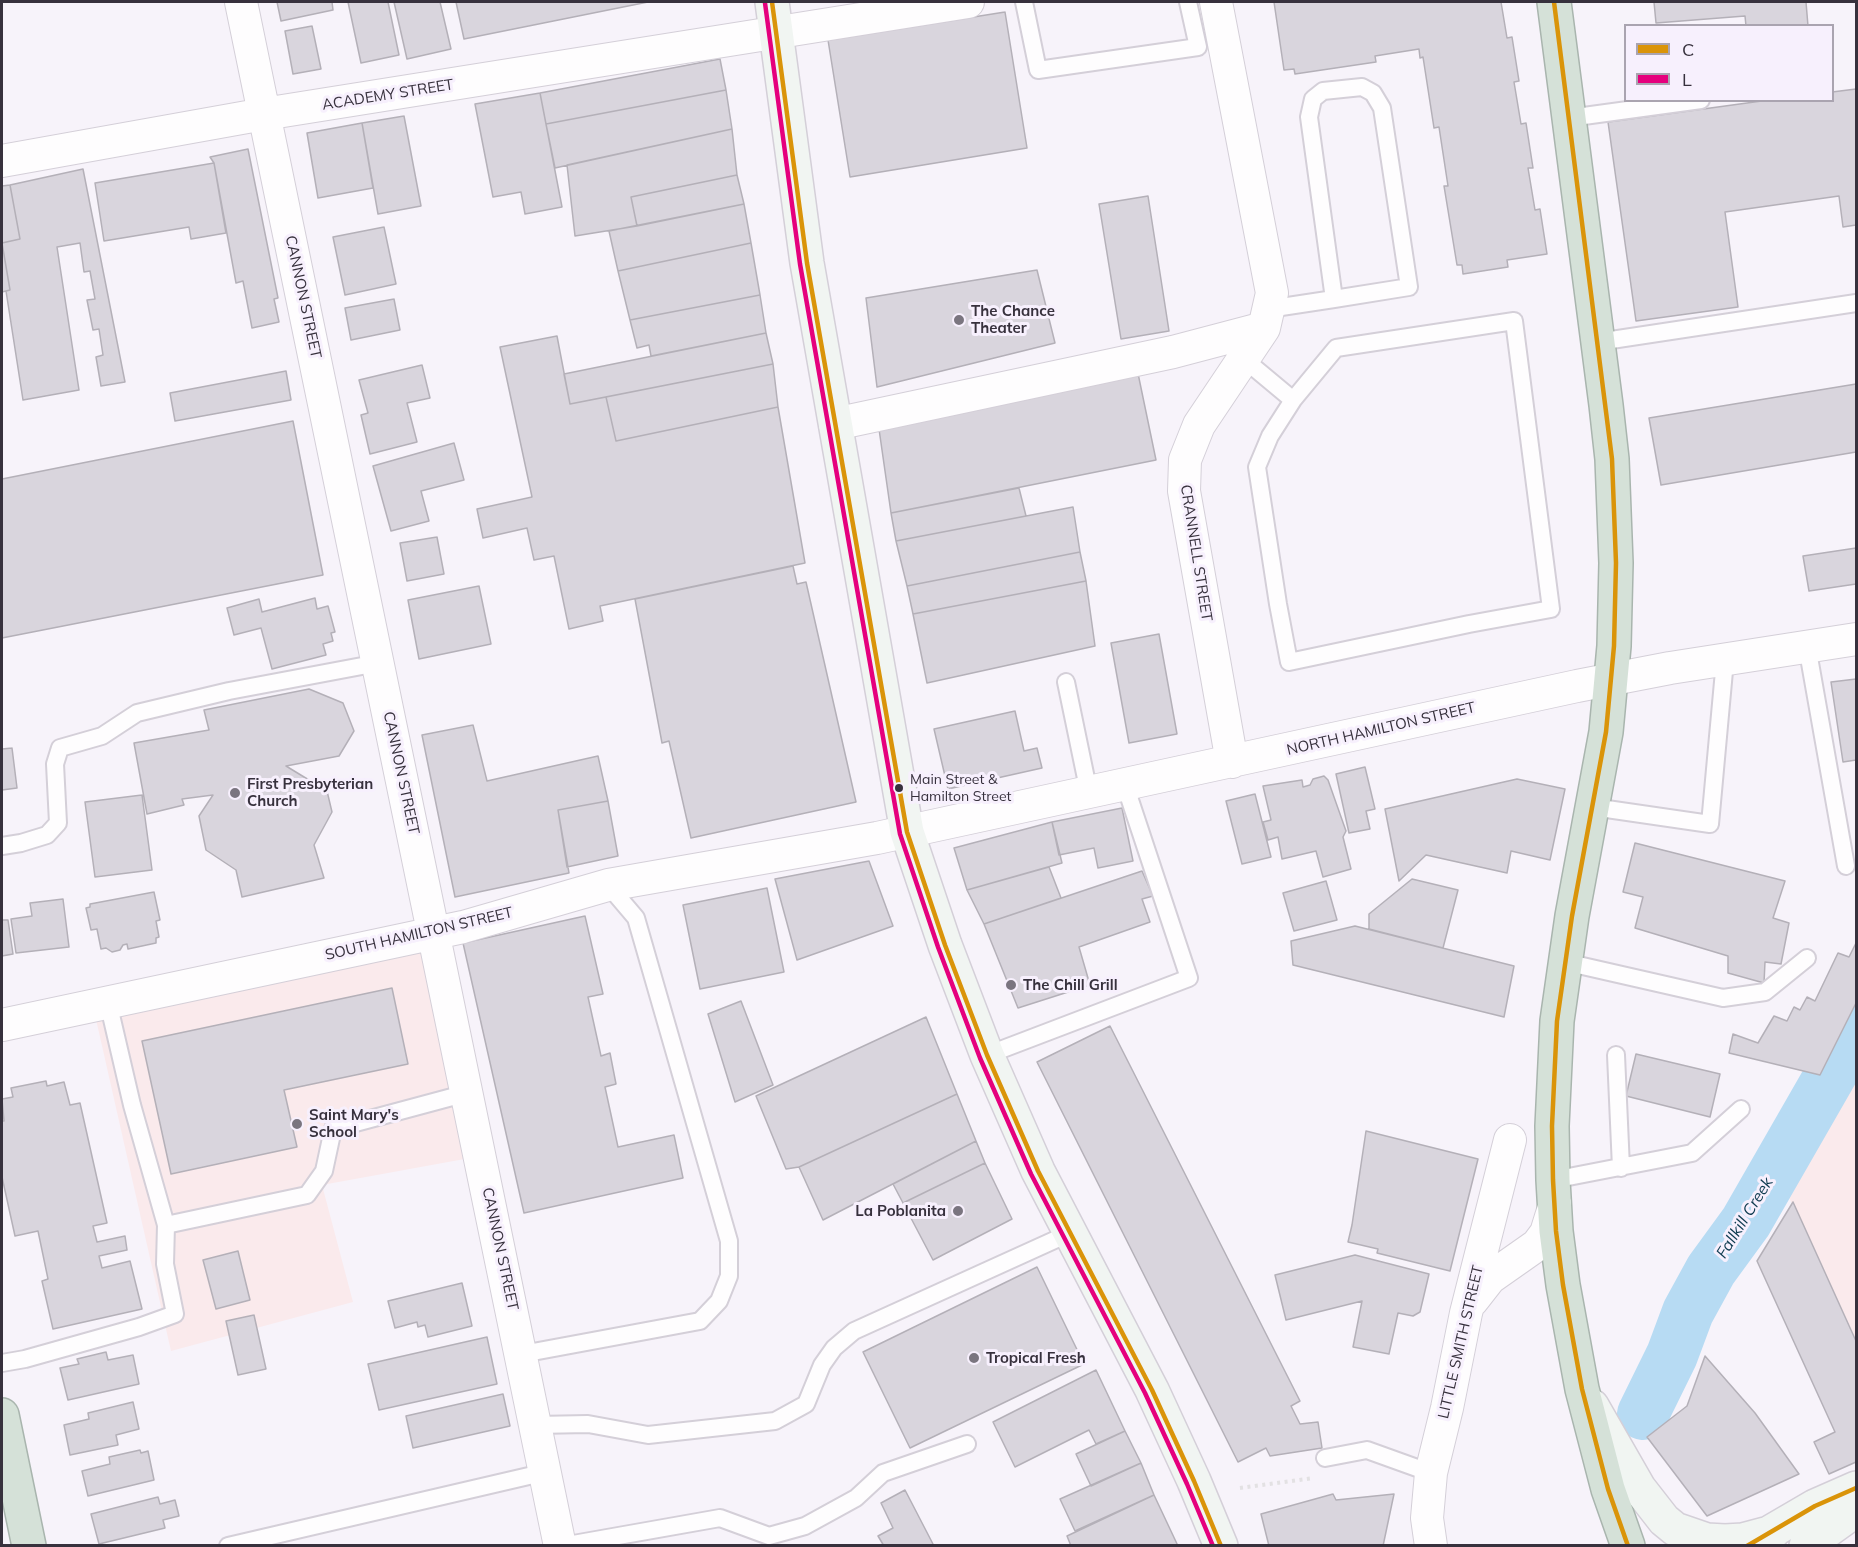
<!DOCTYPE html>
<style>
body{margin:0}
#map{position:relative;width:1858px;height:1547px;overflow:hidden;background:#f7f3fa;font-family:Mulish,sans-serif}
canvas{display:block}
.frame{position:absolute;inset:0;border:3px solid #37313d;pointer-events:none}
.legend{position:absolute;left:1624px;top:24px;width:210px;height:78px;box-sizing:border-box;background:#f7f0fd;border:2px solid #aaa4b0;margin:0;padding:8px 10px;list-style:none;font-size:18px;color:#37313d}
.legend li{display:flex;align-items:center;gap:12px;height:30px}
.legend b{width:30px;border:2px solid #aaa4b0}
</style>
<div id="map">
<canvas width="1858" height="1547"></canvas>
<div class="frame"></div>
<ul class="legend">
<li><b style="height:8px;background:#da9409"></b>C</li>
<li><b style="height:8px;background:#e5007d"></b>L</li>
</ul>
</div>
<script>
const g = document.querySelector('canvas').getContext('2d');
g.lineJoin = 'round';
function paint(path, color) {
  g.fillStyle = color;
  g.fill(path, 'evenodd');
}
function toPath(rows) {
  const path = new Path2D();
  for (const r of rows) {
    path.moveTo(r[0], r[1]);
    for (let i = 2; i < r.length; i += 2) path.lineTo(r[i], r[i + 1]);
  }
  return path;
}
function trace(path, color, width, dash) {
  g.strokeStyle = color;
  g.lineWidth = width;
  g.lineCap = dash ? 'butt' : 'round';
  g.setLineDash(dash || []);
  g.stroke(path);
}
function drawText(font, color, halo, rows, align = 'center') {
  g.font = font + ' Mulish,sans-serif';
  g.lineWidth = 6;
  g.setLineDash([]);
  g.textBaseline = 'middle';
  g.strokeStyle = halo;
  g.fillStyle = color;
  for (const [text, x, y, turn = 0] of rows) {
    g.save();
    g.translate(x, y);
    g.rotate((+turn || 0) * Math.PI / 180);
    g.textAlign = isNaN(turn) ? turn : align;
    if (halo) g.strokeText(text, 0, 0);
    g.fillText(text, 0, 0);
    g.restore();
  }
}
paint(toPath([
 [434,932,481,1156,322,1185,353,1302,171,1351,93,1006],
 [1856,1050,1856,1339,1785,1189]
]), '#faeaec');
trace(toPath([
 [1643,1414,1672,1355,1688,1312,1711,1270,1746,1222,1839,1060,1856,1026]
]), '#b7dbf3', 52);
const building = toPath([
 [277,2,332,2,333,10,281,21,277,2],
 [348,2,388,2,399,55,361,63,348,2],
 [394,2,440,2,451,49,407,59,394,2],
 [456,2,648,2,464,39,456,2],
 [1274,2,1501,2,1507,38,1512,37,1519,81,1514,82,1521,124,1526,123,1533,168,1528,168,1535,210,1540,209,1547,254,1507,260,1508,267,1463,274,1462,265,1457,265,1444,186,1448,186,1439,127,1434,128,1423,57,1420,58,1419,49,1375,56,1376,62,1295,74,1294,69,1284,70,1274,2],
 [1654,2,1806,2,1808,26,1746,26,1745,16,1656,23,1654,2],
 [1005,12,1027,148,850,177,828,40,1005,12],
 [312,26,321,69,293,74,285,31,312,26],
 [720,59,726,90,546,124,540,93,720,59],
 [1856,89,1856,225,1843,227,1839,196,1725,212,1738,307,1636,321,1608,122,1769,100,1832,100,1832,92,1856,89],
 [726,90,732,129,555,168,546,124,726,90],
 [540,93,562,207,525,214,521,192,493,197,475,104,540,93],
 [404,116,421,206,378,214,362,123,404,116],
 [362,123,373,188,318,198,307,133,362,123],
 [732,129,737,175,631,197,637,226,575,236,567,165,732,129],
 [248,149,278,298,274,299,279,322,252,328,243,281,236,283,214,163,210,157,248,149],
 [214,163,226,233,191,239,189,227,104,241,95,183,214,163],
 [83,169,125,382,101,386,96,357,103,355,99,329,93,330,87,300,95,299,90,271,84,272,80,243,57,247,79,390,23,400,6,291,10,290,2,243,20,239,10,185,83,169],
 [737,175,744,204,637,226,631,197,737,175],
 [10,185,20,239,2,243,10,290,2,292,2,186,10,185],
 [1148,196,1169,331,1121,339,1099,204,1148,196],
 [744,204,751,243,618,271,609,231,744,204],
 [384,227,396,284,345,295,333,237,384,227],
 [751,243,760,295,630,320,618,271,751,243],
 [1037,270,1055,343,877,387,866,298,1037,270],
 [760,295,766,333,651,356,649,345,637,348,630,320,760,295],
 [394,299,400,330,351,340,345,308,394,299],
 [766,333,773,364,570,404,564,374,766,333],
 [557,336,570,404,606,397,616,441,778,407,805,563,600,606,603,621,569,629,554,556,534,560,527,528,483,538,477,509,532,497,500,347,557,336],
 [1135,359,1156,460,891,513,877,415,1135,359],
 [773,364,778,407,616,441,606,397,773,364],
 [422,365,430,398,407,403,417,442,370,454,361,415,368,413,359,380,422,365],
 [286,371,291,400,175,421,170,393,286,371],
 [1856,384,1856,452,1661,485,1649,418,1856,384],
 [293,421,323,575,2,638,2,479,293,421],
 [454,443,464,480,421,491,429,521,391,531,373,466,454,443],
 [1019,488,1026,516,896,541,891,513,1019,488],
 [1073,507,1080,552,907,586,896,541,1073,507],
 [437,537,444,574,407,581,400,543,437,537],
 [1856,548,1856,584,1809,591,1803,556,1856,548],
 [1080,552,1086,581,913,614,907,586,1080,552],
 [793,566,797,584,806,582,856,802,691,838,669,741,662,743,635,599,793,566],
 [1086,581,1095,646,927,683,913,614,1086,581],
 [479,586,491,644,419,659,408,600,479,586],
 [315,598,317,609,328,606,335,632,331,633,333,641,323,644,326,655,272,669,261,628,234,635,227,608,259,599,262,612,315,598],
 [1159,634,1177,734,1129,743,1111,643,1159,634],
 [1856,679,1856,760,1843,762,1831,682,1856,679],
 [309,689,343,703,354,731,339,756,286,766,327,791,332,812,314,845,324,878,242,897,236,870,206,850,199,816,213,795,182,799,184,805,147,814,134,743,209,730,204,710,309,689],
 [1015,711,1024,751,1037,748,1042,768,948,789,934,729,1015,711],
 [473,725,487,781,598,756,608,801,558,810,569,873,455,897,422,735,473,725],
 [12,748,17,788,2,790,2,749,12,748],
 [1365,767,1375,809,1366,811,1370,829,1349,833,1336,774,1365,767],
 [1324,776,1328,780,1346,831,1343,837,1351,869,1323,877,1316,851,1282,859,1278,837,1268,840,1263,822,1271,820,1263,786,1302,780,1303,787,1310,785,1313,779,1324,776],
 [1517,779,1565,789,1550,860,1511,851,1507,873,1426,855,1399,881,1385,809,1517,779],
 [1255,794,1271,857,1242,864,1226,801,1255,794],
 [142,795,152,870,95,877,85,802,142,795],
 [608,801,618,856,567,867,558,810,608,801],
 [1122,808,1133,861,1098,868,1094,848,1059,855,1052,822,1122,808],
 [1052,822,1062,863,967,890,954,848,1052,822],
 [1635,843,1785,881,1773,918,1789,923,1781,964,1765,962,1764,983,1728,973,1728,956,1635,928,1643,897,1623,892,1635,843],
 [869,861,893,926,797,960,775,879,869,861],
 [1049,867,1061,898,984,924,967,890,1049,867],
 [1142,871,1153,896,1142,899,1150,922,1079,947,1090,985,1018,1008,984,924,1142,871],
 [1412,879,1458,890,1443,948,1369,929,1369,914,1412,879],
 [1326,881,1337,920,1294,931,1283,893,1326,881],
 [767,888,784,972,700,989,683,905,767,888],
 [154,892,160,920,156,921,159,937,156,938,156,943,128,949,127,944,123,945,120,950,112,952,106,948,101,949,97,929,91,930,86,908,90,907,90,904,154,892],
 [63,899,69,947,16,953,11,919,32,916,30,903,63,899],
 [585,916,603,994,588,997,601,1056,610,1053,616,1084,605,1087,618,1147,674,1135,683,1178,524,1213,463,943,585,916],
 [2,920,8,920,13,954,2,956,2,920],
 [1355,926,1514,966,1504,1017,1293,965,1291,941,1355,926],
 [1856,943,1856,1003,1820,1075,1729,1053,1733,1034,1758,1043,1774,1016,1787,1021,1794,1007,1800,1010,1807,997,1815,1001,1838,953,1849,957,1856,943],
 [392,988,408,1064,284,1090,297,1147,171,1174,142,1041,392,988],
 [741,1001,773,1085,735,1102,708,1014,741,1001],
 [926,1017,957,1094,799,1167,786,1169,756,1096,926,1017],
 [1110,1026,1300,1401,1291,1406,1300,1424,1318,1422,1322,1448,1270,1456,1266,1448,1238,1462,1037,1062,1110,1026],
 [1636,1054,1720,1074,1710,1117,1626,1096,1636,1054],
 [46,1081,47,1086,64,1082,70,1105,80,1103,107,1223,93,1226,97,1242,125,1236,127,1250,99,1256,102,1268,130,1261,142,1309,53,1329,42,1281,48,1279,38,1231,15,1236,2,1177,2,1121,4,1121,2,1099,13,1097,11,1088,46,1081],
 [957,1094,976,1141,823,1220,799,1167,957,1094],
 [1366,1131,1478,1159,1450,1271,1377,1253,1378,1249,1348,1242,1352,1225,1366,1131],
 [976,1141,985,1163,903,1203,893,1184,976,1141],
 [985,1163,1012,1219,933,1260,903,1203,985,1163],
 [1793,1202,1856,1341,1856,1462,1829,1474,1814,1442,1835,1432,1757,1261,1793,1202],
 [238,1251,250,1300,216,1309,203,1260,238,1251],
 [1355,1255,1429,1274,1420,1312,1413,1316,1398,1313,1389,1354,1353,1347,1362,1301,1286,1320,1275,1275,1355,1255],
 [1037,1267,1084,1364,910,1448,863,1352,1037,1267],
 [462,1283,472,1326,428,1337,425,1325,418,1327,417,1322,395,1328,388,1301,462,1283],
 [254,1315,266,1369,238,1375,226,1321,254,1315],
 [487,1337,497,1384,379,1410,368,1364,487,1337],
 [106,1352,108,1360,133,1355,139,1384,68,1400,60,1368,79,1364,77,1359,106,1352],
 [1705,1356,1755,1413,1799,1474,1707,1516,1647,1437,1687,1406,1705,1356],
 [1096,1370,1125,1431,1096,1444,1089,1430,1015,1467,993,1422,1096,1370],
 [503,1394,510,1426,413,1448,406,1416,503,1394],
 [133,1402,139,1429,116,1435,118,1445,70,1455,64,1425,89,1419,88,1413,133,1402],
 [1125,1431,1141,1463,1091,1486,1076,1454,1125,1431],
 [140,1450,141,1453,148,1451,154,1480,88,1496,82,1471,110,1464,109,1457,140,1450],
 [1141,1463,1154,1495,1075,1531,1060,1499,1141,1463],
 [905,1490,934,1546,884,1546,878,1536,893,1528,881,1503,905,1490],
 [1333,1494,1336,1500,1394,1494,1383,1546,1269,1546,1261,1514,1333,1494],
 [1154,1495,1178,1546,1071,1546,1067,1536,1154,1495],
 [158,1497,160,1504,175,1500,179,1516,163,1520,165,1528,99,1544,91,1514,158,1497]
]);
paint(building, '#d9d5dd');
trace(building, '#b4b0b8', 1.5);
const lane = toPath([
 [1024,2,1038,70,1198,47,1188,2],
 [1569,118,1701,100],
 [1268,309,1334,299,1409,287,1382,108,1373,93,1362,87,1323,91,1313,99,1309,117,1334,299],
 [1514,321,1551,609,1469,624,1289,662,1278,604,1257,467,1270,436,1293,400,1336,348,1514,321],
 [1598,342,1856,303],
 [1245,360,1293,400],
 [1807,646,1846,866],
 [1066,682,1089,793],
 [1593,807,1710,824,1725,660],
 [2,846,21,843,47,835,58,823,55,764,60,748,102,736,137,713,229,691,378,663],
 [1565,962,1723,998,1765,992,1807,958],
 [108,1002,132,1105,166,1225,307,1195,324,1171,333,1129,467,1093],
 [987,1055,1189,978,1125,785],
 [1616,1055,1621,1168],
 [1553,1180,1692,1153,1741,1109],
 [522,1354,700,1321,719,1301,729,1276,729,1241,636,918,608,885],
 [2,1363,25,1359,139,1327,175,1314,165,1264,166,1225],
 [536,1425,588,1424,648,1435,775,1421,806,1404,822,1365,834,1348,854,1331,1070,1233],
 [1325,1458,1367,1450,1431,1473],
 [228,1546,546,1472],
 [562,1546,720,1518,769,1536,805,1526,856,1498,883,1473,967,1444]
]);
const street = toPath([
 [241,2,560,1546],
 [1216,2,1272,293,1264,328,1199,425,1185,460,1184,491,1232,762],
 [2,161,264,114,968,2],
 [835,424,1173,352,1264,328],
 [2,1025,463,927,608,885,877,838,1577,686,1670,668,1856,639],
 [1472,1301,1490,1278,1537,1245,1546,1233,1555,1204],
 [1431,1546,1427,1518,1431,1473,1447,1408,1466,1313,1510,1140]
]);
const secondary = toPath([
 [772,2,807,263,907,832,945,945,987,1055,1038,1171,1152,1390,1194,1481,1221,1546],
 [1592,1406,1639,1488,1664,1520,1675,1529,1707,1540,1725,1541,1743,1540,1773,1532],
 [1755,1541,1815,1506,1856,1488],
 [1806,1546,1856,1510]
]);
const highway = toPath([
 [1554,2,1606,405,1612,459,1616,563,1614,646,1606,732,1572,916,1557,1021,1552,1126,1553,1180,1556,1231,1563,1285,1582,1389,1608,1489,1628,1546],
 [2,1415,29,1546]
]);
trace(lane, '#d4cfd8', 20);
trace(street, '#d4cfd8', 34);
trace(secondary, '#d4cfd8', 36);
trace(highway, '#a9b5ae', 36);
trace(toPath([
 [1240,1488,1314,1478]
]), '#e3e1e3', 4, [3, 4.5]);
trace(lane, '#fefdfe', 16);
trace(street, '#fefdfe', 32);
trace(secondary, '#f1f5f2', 33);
trace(highway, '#d5e1d8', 33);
trace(toPath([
 [772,2,807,263,907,832,945,945,987,1055,1038,1171,1152,1390,1194,1481,1221,1546],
 [1554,2,1612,459,1616,563,1614,646,1606,732,1572,916,1557,1021,1552,1126,1553,1180,1556,1231,1563,1285,1582,1389,1608,1489,1628,1546],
 [1747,1546,1815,1506,1856,1488]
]), '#da9409', 4.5);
trace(toPath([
 [765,3,800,264,900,834,938,947,980,1058,1031,1174,1145,1393,1187,1484,1213,1546]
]), '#e5007d', 4.5);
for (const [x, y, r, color] of [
 [959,320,6,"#7a757f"],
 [899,788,5,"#37313d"],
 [235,793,6,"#7a757f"],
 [1011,985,6,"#7a757f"],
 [297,1124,6,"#7a757f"],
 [958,1211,6,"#7a757f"],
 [974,1358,6,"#7a757f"]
]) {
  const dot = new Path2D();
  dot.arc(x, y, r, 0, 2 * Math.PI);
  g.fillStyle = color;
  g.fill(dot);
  trace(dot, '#f7f0fd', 2);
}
drawText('14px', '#37313d', '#f7f0fd', [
 ["Main Street &",910,780],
 ["Hamilton Street",910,797]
], 'left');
drawText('15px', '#37313d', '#f7f0fd', [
 ["ACADEMY STREET",388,95,-9],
 ["CANNON STREET",303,297,78],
 ["CRANNELL STREET",1196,553,81],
 ["NORTH HAMILTON STREET",1381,729,-13],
 ["CANNON STREET",401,773,78],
 ["SOUTH HAMILTON STREET",419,934,-13],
 ["CANNON STREET",500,1249,78],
 ["LITTLE SMITH STREET",1461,1342,-77]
]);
drawText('bold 15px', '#37313d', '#f7f0fd', [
 ["The Chance",971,311],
 ["Theater",971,328],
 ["First Presbyterian",247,784],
 ["Church",247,801],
 ["The Chill Grill",1023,985],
 ["Saint Mary's",309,1115],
 ["School",309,1132],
 ["La Poblanita",946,1211,"right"],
 ["Tropical Fresh",986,1358]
], 'left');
drawText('italic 16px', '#0d3a4f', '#f7f0fd', [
 ["Fallkill Creek",1745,1218,-58]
]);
</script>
